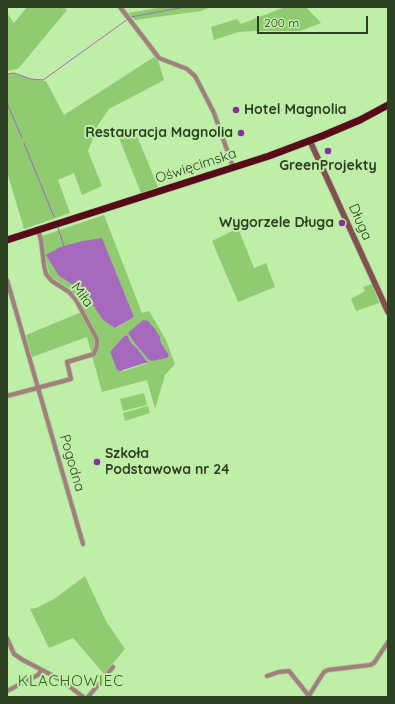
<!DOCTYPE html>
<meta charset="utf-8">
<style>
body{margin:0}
#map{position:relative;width:395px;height:704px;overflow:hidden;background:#beeea7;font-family:Quicksand,sans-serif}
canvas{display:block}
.frame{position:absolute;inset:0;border:8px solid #2d4023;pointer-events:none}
.scale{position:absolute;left:257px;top:16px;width:111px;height:18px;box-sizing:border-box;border:2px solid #2d4023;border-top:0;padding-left:5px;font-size:12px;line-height:14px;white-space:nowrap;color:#2d4023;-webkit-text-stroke:3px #beeea7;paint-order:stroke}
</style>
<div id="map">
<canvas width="395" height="704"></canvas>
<div class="frame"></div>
<div class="scale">200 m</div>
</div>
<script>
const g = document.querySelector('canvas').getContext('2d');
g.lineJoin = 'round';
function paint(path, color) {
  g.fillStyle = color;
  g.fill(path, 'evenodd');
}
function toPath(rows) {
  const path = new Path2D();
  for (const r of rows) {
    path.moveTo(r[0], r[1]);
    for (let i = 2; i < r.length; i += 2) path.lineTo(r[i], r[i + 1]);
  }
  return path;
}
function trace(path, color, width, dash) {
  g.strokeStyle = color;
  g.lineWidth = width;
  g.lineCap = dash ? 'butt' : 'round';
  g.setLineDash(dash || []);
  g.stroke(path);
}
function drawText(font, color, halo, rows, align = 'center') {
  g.font = font + ' Quicksand,sans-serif';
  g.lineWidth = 4;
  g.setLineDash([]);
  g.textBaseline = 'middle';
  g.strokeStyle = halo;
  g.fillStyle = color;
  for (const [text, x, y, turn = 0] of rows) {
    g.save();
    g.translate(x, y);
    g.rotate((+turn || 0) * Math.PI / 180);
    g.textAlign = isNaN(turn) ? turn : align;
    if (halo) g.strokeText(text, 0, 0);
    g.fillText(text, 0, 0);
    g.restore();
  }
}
paint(toPath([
 [27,7,63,7,67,10,18,69,7,71,7,13,14,23],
 [163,7,211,7,201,11,135,20,128,13],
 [285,7,306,7,321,23,300,31,254,31,238,32,214,40,211,27,237,19,241,24],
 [154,57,158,60,164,80,109,109,98,125,88,151,102,186,82,195,74,173,58,180,70,213,24,229,7,172,7,74,14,73,31,79,46,81,64,115],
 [135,131,158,187,141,193,119,138],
 [104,215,142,313,149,311,166,340,175,364,165,375,155,409,147,380,102,392,87,337,32,357,26,335,84,311,68,288,50,276,44,253,42,236],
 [102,239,134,317,116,328,103,320,84,292,59,276,60,247,82,241],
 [128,333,160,337,161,343,169,355,158,360,148,359,133,341],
 [127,335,129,337,131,343,137,348,148,363,124,371,117,370,110,352,123,337],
 [238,228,254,268,266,263,275,287,238,302,212,241],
 [372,284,379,303,356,311,351,299,365,291,363,287],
 [144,393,147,405,123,411,120,399],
 [148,406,150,413,125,421,123,413],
 [85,576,106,621,125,649,104,674,73,638,49,648,30,609,36,608,54,599]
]), '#90cb72');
paint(toPath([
 [102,238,134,317,115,328,103,320,84,292,59,276,46,255,60,247,82,241],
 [143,320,148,321,154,328,160,337,161,343,169,355,167,358,152,361,148,359,133,341,128,333],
 [127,335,128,336,131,343,137,348,148,363,145,363,120,371,117,370,110,352,123,337]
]), '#a569bd');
trace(toPath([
 [131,17,185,7],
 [7,74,14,73,31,79,43,80,128,19],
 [7,103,22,138],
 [24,143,54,217],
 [58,228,64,246]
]), '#a569bd', 1);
const street = toPath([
 [120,7,159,58,187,69,195,76,214,113,233,167],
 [7,280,83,544],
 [7,396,71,379,67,362,94,354,97,346,97,339,76,300,69,292,52,281,46,274,44,265,41,240,38,230],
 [7,638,14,654,23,660,63,681,83,697],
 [267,676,279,672,289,671,309,696],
 [7,691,38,675,42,670],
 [88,697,113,667],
 [308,697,324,672,328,670,370,665,374,663,388,642]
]);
const secondary = toPath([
 [310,141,388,312]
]);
const highway = toPath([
 [7,240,269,156,322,136,360,120,388,105]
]);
trace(street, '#a1cb8d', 5.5);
trace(secondary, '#a1cb8d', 7);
trace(highway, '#a1cb8d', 8);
trace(street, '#a47d7f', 4);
trace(secondary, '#854f52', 5.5);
trace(highway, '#570b1a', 7);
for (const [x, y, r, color] of [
 [236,110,4,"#8431a0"],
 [241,133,4,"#8431a0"],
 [328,151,4,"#8431a0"],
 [342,223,4,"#8431a0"],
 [97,462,4,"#8431a0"]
]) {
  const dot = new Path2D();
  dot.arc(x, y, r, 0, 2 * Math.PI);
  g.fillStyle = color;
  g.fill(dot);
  trace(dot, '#beeea7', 1.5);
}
drawText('bold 14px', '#2d4023', '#beeea7', [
 ["Hotel Magnolia",244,110],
 ["Restauracja Magnolia",233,133,"right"],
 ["GreenProjekty",328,166,"center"],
 ["Wygorzele Długa",334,223,"right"],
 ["Szkoła",105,454],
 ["Podstawowa nr 24",105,470]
], 'left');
drawText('14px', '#2d4023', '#beeea7', [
 ["Oświęcimska",196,166,-18],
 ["Długa",360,222,66],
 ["Miła",82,295,53],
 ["Pogodna",72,463,74]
]);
g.letterSpacing = '1px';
drawText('15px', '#3a6422', '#beeea7', [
 ["KLACHOWIEC",71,681]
]);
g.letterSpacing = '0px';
</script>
